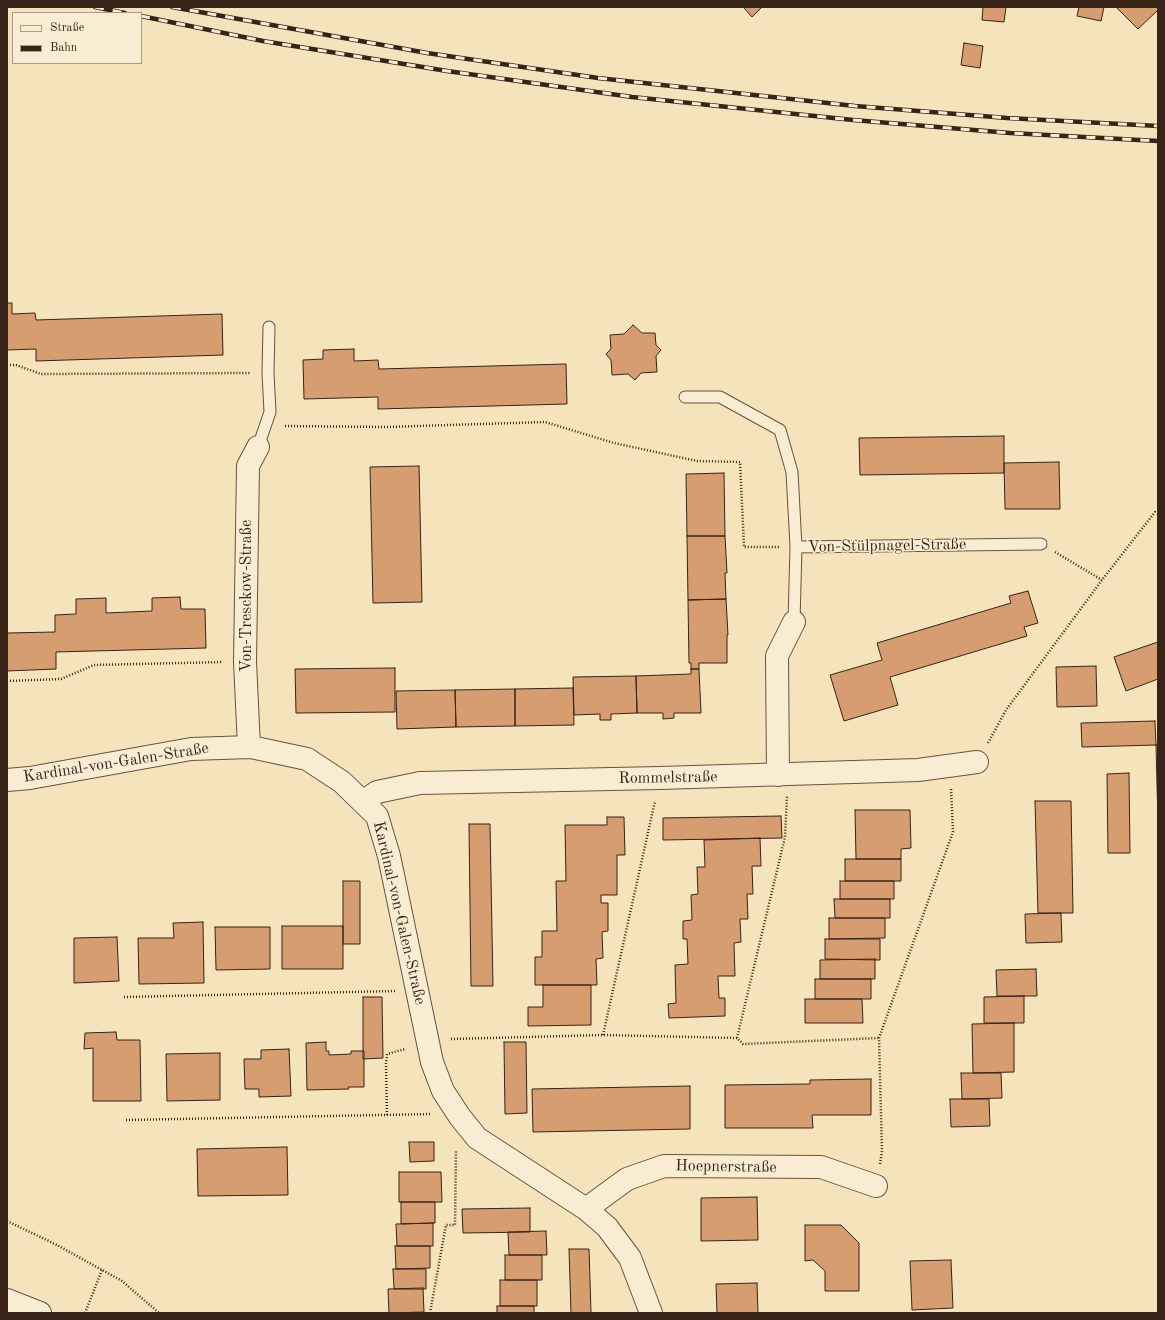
<!DOCTYPE html>
<meta charset="utf-8">
<style>
body{margin:0}
#map{position:relative;width:1165px;height:1320px;overflow:hidden;background:#f5e3bb;font-family:"Old Standard TT",serif}
canvas{display:block}
.frame{position:absolute;inset:0;border:8px solid #382318;pointer-events:none}
.legend{position:absolute;left:12px;top:12px;width:130px;height:52px;box-sizing:border-box;background:#f8edd3;border:1px solid #ab9c88;margin:0;padding:5px 7px;list-style:none;font-size:12px;color:#382318}
.legend li{display:flex;align-items:center;gap:8px;height:20px}
.legend b{width:20px;border:1px solid #ab9c88}
</style>
<div id="map">
<canvas width="1165" height="1320"></canvas>
<div class="frame"></div>
<ul class="legend">
<li><b style="height:5px;background:#f8edd3"></b>Straße</li>
<li><b style="height:5px;background:#382318"></b>Bahn</li>
</ul>
</div>
<script>
const g = document.querySelector('canvas').getContext('2d');
g.lineJoin = 'round';
function paint(path, color) {
  g.fillStyle = color;
  g.fill(path, 'evenodd');
}
function toPath(rows) {
  const path = new Path2D();
  for (const r of rows) {
    path.moveTo(r[0], r[1]);
    for (let i = 2; i < r.length; i += 2) path.lineTo(r[i], r[i + 1]);
  }
  return path;
}
function trace(path, color, width, dash) {
  g.strokeStyle = color;
  g.lineWidth = width;
  g.lineCap = dash ? 'butt' : 'round';
  g.setLineDash(dash || []);
  g.stroke(path);
}
function drawText(font, color, halo, rows, align = 'center') {
  g.font = font + ' "Old Standard TT",serif';
  g.lineWidth = 3;
  g.setLineDash([]);
  g.textBaseline = 'middle';
  g.strokeStyle = halo;
  g.fillStyle = color;
  for (const [text, x, y, turn = 0] of rows) {
    g.save();
    g.translate(x, y);
    g.rotate((+turn || 0) * Math.PI / 180);
    g.textAlign = isNaN(turn) ? turn : align;
    if (halo) g.strokeText(text, 0, 0);
    g.fillText(text, 0, 0);
    g.restore();
  }
}
const building = toPath([
 [743,7,762,7,752,17,743,7],
 [983,7,1006,7,1004,22,982,20,983,7],
 [1079,7,1104,7,1101,21,1077,16,1079,7],
 [1116,7,1157,7,1158,10,1138,29,1116,7],
 [964,43,983,46,980,68,961,65,964,43],
 [7,303,12,303,12,314,35,313,36,320,222,314,223,355,36,361,36,349,7,350,7,303],
 [633,325,642,333,655,333,656,345,661,350,656,356,657,372,641,373,635,380,628,374,612,375,611,360,606,354,611,349,610,335,624,334,633,325],
 [354,349,354,361,378,360,379,369,566,364,567,404,378,409,378,397,304,399,303,360,323,359,323,350,354,349],
 [1004,436,1004,473,860,475,859,438,1004,436],
 [1059,462,1060,509,1005,509,1004,463,1059,462],
 [419,466,422,602,373,603,370,467,419,466],
 [724,473,725,536,687,536,686,474,724,473],
 [687,536,725,536,727,573,725,573,726,599,688,600,687,536],
 [1028,591,1038,623,1024,627,1027,636,890,677,898,705,844,721,830,675,882,660,877,643,1011,603,1009,596,1028,591],
 [180,597,181,609,205,609,206,648,56,652,56,669,7,671,7,633,55,632,55,615,76,614,76,599,106,598,106,613,152,611,152,598,180,597],
 [726,599,728,635,727,635,727,663,699,663,699,669,691,669,691,663,689,663,688,600,726,599],
 [1158,642,1158,679,1126,691,1114,657,1158,642],
 [1096,666,1097,706,1057,707,1056,667,1096,666],
 [395,668,395,712,296,713,295,669,395,668],
 [691,669,699,669,701,713,674,713,674,718,663,719,663,713,637,713,636,676,691,674,691,669],
 [636,676,637,713,611,714,611,720,600,720,600,714,574,715,573,677,636,676],
 [573,688,574,725,515,726,515,689,573,688],
 [515,689,515,726,456,727,455,690,515,689],
 [455,690,456,727,397,729,396,691,455,690],
 [1155,721,1156,745,1082,747,1081,723,1155,721],
 [1156,745,1158,745,1158,823,1156,745],
 [1129,773,1130,853,1108,853,1107,774,1129,773],
 [1035,801,1071,801,1073,913,1038,913,1035,801],
 [855,810,910,810,911,848,901,849,901,859,856,859,855,810],
 [781,816,782,838,663,840,663,818,781,816],
 [607,817,624,817,625,855,617,855,617,895,601,895,601,903,608,903,608,931,602,932,603,958,596,959,597,985,535,985,535,957,542,957,542,931,557,931,556,881,566,881,565,825,607,825,607,817],
 [469,824,490,824,493,986,471,986,469,824],
 [760,838,761,866,752,866,753,894,747,894,748,919,740,919,741,942,734,943,735,976,718,976,719,998,725,998,725,1016,669,1018,668,1004,676,1003,675,965,688,964,687,939,683,939,683,921,692,920,691,895,698,894,697,867,705,867,704,840,760,838],
 [845,859,901,859,901,881,845,881,845,859],
 [343,881,360,881,360,944,343,944,343,881],
 [840,881,894,881,894,899,840,899,840,881],
 [834,899,890,899,890,918,835,918,834,899],
 [1061,913,1062,942,1026,943,1025,914,1061,913],
 [829,918,885,918,885,938,829,939,829,918],
 [203,922,204,983,139,984,138,938,174,938,173,923,203,922],
 [282,926,343,926,343,969,282,969,282,926],
 [215,927,270,927,270,969,216,970,215,927],
 [117,937,119,981,74,983,74,938,117,937],
 [825,939,880,939,880,960,825,959,825,939],
 [875,959,875,979,820,979,820,960,875,959],
 [1036,969,1037,996,997,996,996,970,1036,969],
 [815,979,871,979,871,999,815,999,815,979],
 [543,985,591,985,591,1025,528,1026,528,1007,543,1007,543,985],
 [1024,996,1024,1023,984,1023,984,997,1024,996],
 [363,997,382,997,383,1058,363,1059,363,997],
 [805,999,862,999,863,1023,805,1023,805,999],
 [1014,1023,1014,1072,973,1073,972,1024,1014,1023],
 [116,1032,117,1040,140,1040,141,1101,93,1101,93,1048,84,1049,85,1033,116,1032],
 [326,1042,326,1051,329,1051,329,1055,351,1054,351,1051,364,1051,364,1087,348,1087,349,1089,307,1090,306,1043,326,1042],
 [504,1042,526,1042,527,1113,505,1114,504,1042],
 [289,1049,291,1096,259,1097,259,1089,245,1089,244,1059,261,1059,261,1050,289,1049],
 [220,1053,220,1100,167,1101,166,1054,220,1053],
 [961,1073,1001,1073,1002,1098,962,1099,961,1073],
 [871,1079,871,1115,812,1115,813,1128,725,1128,725,1085,810,1084,810,1080,871,1079],
 [690,1086,690,1129,533,1132,532,1089,690,1086],
 [950,1099,989,1099,990,1126,951,1127,950,1099],
 [409,1142,434,1142,434,1161,410,1162,409,1142],
 [287,1147,288,1195,198,1196,197,1149,287,1147],
 [399,1172,441,1172,442,1202,399,1202,399,1172],
 [757,1197,758,1240,701,1241,701,1198,757,1197],
 [401,1202,435,1202,435,1223,401,1224,401,1202],
 [530,1208,530,1232,463,1233,462,1209,530,1208],
 [433,1223,433,1246,397,1246,396,1224,433,1223],
 [805,1225,841,1225,859,1243,859,1291,825,1291,825,1271,813,1260,805,1261,805,1225],
 [546,1231,547,1255,509,1255,508,1232,546,1231],
 [395,1246,430,1246,430,1268,396,1269,395,1246],
 [569,1249,589,1249,591,1313,571,1313,569,1249],
 [505,1255,542,1255,542,1280,505,1280,505,1255],
 [951,1260,953,1308,912,1310,910,1261,951,1260],
 [393,1269,426,1269,426,1289,394,1289,393,1269],
 [500,1280,537,1280,537,1306,500,1306,500,1280],
 [757,1283,758,1313,717,1313,716,1284,757,1283],
 [423,1288,424,1312,389,1313,388,1289,423,1288],
 [497,1306,534,1306,534,1313,497,1313,497,1306]
]);
paint(building, '#d59d70');
trace(building, '#382318', 1);
const lane = toPath([
 [685,397,720,397,780,430,792,472,796,547],
 [258,447,270,412,268,373,269,327],
 [794,622,796,547,1041,544]
]);
const street = toPath([
 [249,747,245,662,248,466,258,447],
 [778,775,777,656,794,622],
 [7,780,30,778,191,749,251,747,307,759,342,782,377,816,389,856,432,1062,443,1091,460,1117,477,1138,586,1209,607,1227,630,1258,651,1313],
 [363,802,377,792,420,783,660,778,918,770,977,762],
 [586,1209,627,1179,664,1166,821,1167,876,1186],
 [7,1300,40,1313]
]);
trace(lane, '#675341', 13);
trace(street, '#675341', 24);
trace(toPath([
 [7,365,16,365,41,374,251,373],
 [285,426,386,427,545,422,614,443,697,461,740,462,744,547,780,547],
 [1055,552,1102,580],
 [7,681,61,679,94,665,223,662],
 [988,743,1006,710,1102,580,1155,512,1158,514],
 [124,997,395,991],
 [603,1035,655,801],
 [737,1038,785,837,787,796],
 [451,1039,603,1035,737,1038,743,1044,879,1038],
 [387,1115,386,1064,387,1054,405,1049],
 [126,1120,431,1114],
 [880,1164,882,1151,879,1038,953,832,951,788],
 [7,1221,57,1245,122,1281,159,1313],
 [85,1313,102,1270],
 [430,1313,446,1225,455,1225,456,1150]
]), '#382318', 2.5, [1, 2]);
trace(lane, '#f8edd3', 11);
trace(street, '#f8edd3', 22);
const rail = toPath([
 [95,7,125,13],
 [172,7,427,53,598,78,855,106,1007,118,1158,126],
 [141,16,263,41,447,71,632,97,853,120,1010,133,1158,141]
]);
trace(rail, '#382318', 4.5);
trace(rail, '#f8edd3', 3, [9]);
drawText('16px', '#382318', '#f8edd3', [
 ["Von-Stülpnagel-Straße",887,546,-1],
 ["Von-Tresckow-Straße",247,596,-90],
 ["Kardinal-von-Galen-Straße",116,763,-9],
 ["Rommelstraße",668,778,-1],
 ["Kardinal-von-Galen-Straße",399,913,77],
 ["Hoepnerstraße",726,1167,1]
]);
</script>
